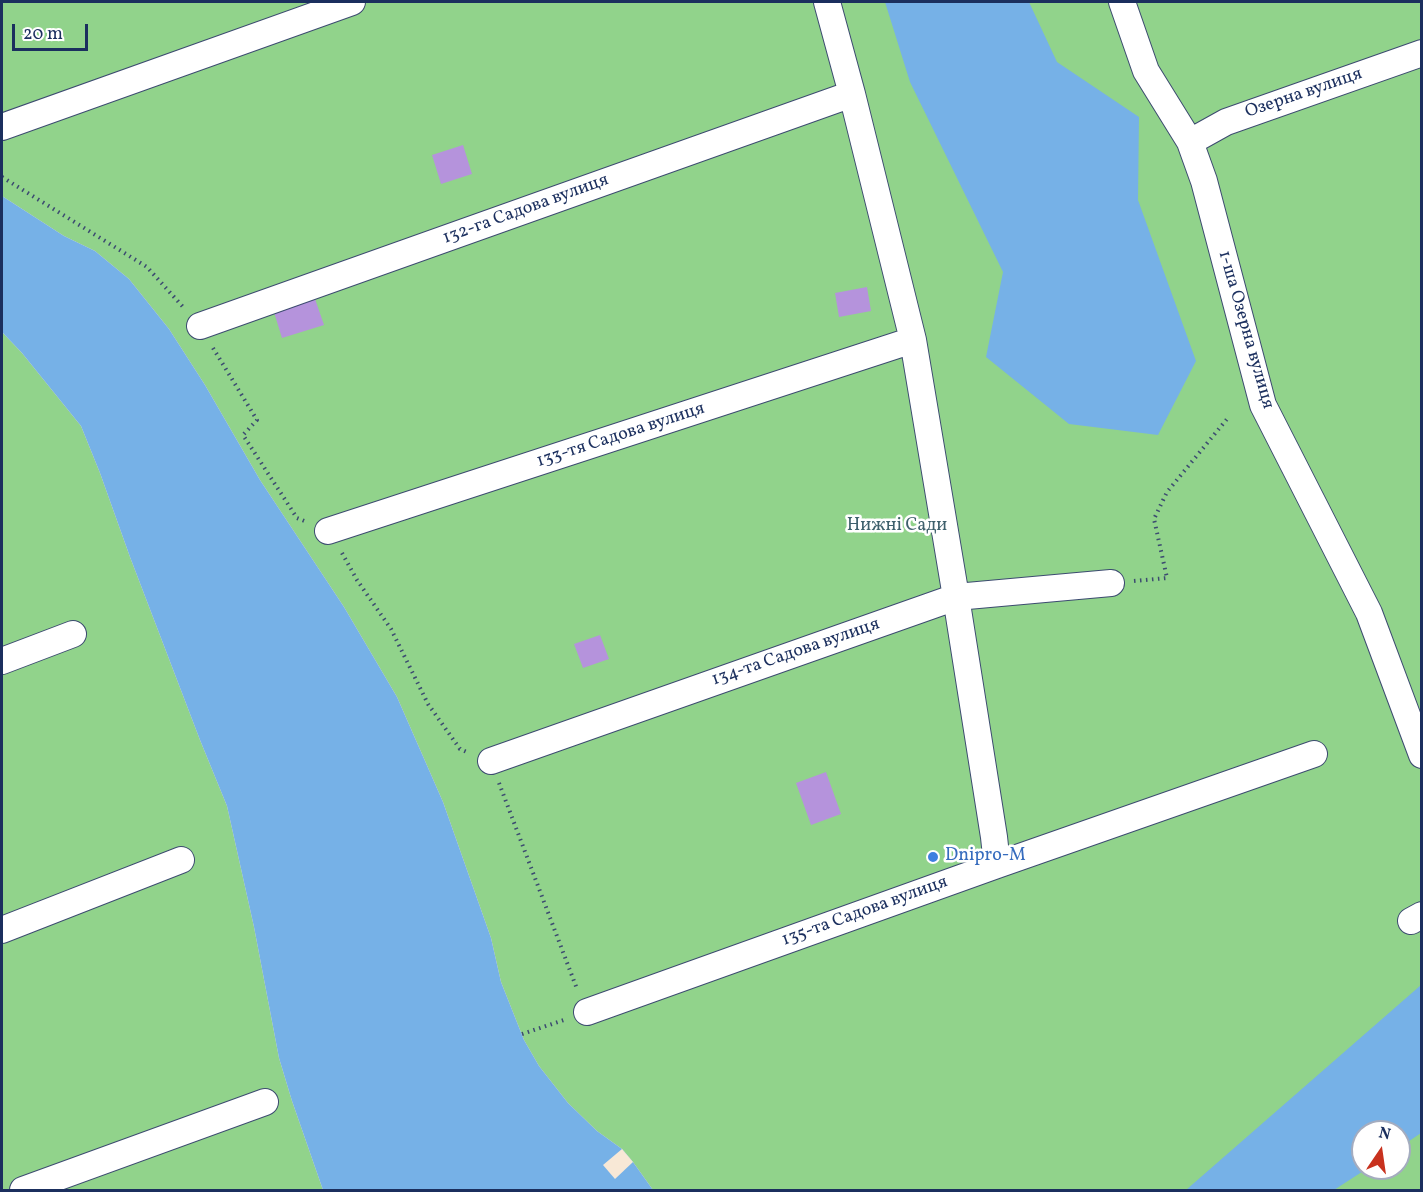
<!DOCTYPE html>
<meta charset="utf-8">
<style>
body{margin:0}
#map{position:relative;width:1423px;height:1192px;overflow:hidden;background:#f8e8d6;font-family:Vollkorn,serif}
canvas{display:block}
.frame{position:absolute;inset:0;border:3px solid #1b2f5e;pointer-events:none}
.north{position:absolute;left:1351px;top:1120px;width:60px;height:60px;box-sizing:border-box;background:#fff;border:2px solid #a4acbf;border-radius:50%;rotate:13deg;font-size:16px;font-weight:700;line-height:24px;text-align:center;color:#1b2f5e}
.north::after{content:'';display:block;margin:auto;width:21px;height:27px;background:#c8321e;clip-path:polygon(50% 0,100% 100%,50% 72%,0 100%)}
.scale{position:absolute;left:12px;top:24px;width:76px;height:27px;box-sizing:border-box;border:3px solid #1b2f5e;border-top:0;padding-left:8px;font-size:18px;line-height:21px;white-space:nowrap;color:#1b2f5e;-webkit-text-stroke:4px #fff;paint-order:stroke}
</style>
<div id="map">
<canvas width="1423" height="1192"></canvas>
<div class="frame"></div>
<div class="north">N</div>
<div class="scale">20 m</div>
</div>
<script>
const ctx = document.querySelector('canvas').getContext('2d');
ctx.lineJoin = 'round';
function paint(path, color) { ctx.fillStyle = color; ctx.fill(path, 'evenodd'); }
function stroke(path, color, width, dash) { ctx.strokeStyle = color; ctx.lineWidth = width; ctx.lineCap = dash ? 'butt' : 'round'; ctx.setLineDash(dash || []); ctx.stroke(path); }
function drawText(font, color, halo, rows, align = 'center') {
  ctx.font = font + ' Vollkorn,serif'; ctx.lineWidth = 5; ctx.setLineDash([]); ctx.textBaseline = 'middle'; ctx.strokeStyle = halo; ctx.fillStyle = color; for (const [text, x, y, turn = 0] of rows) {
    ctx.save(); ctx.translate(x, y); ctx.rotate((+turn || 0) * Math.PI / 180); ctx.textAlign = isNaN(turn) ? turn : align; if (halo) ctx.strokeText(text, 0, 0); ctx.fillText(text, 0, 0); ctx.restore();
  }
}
paint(new Path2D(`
 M 2,2 L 1421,2 L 1421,1190 L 653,1190 L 633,1162 L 622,1149 L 597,1131 L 568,1103 L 539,1066 L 524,1040 L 501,982 L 491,938 L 443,802 L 397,697 L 344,607 L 260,480 L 205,385 L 169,329 L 129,279 L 95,251 L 64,236 L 2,196 ZM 1363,1132 L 1399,1132 L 1399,1168 L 1363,1168 Z
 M 2,332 L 22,353 L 81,426 L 100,473 L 130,557 L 200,740 L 227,806 L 254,927 L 279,1058 L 292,1101 L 323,1190 L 2,1190 Z`), '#91d38b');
paint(new Path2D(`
 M 885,2 L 1029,2 L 1057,62 L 1139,117 L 1138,200 L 1196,361 L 1158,435 L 1069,424 L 986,357 L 1003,272 L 910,82 Z
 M 2,196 L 64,236 L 95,251 L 129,279 L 169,329 L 205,385 L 260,480 L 344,607 L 397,697 L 443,802 L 491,938 L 501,982 L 524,1040 L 539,1066 L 568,1103 L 597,1131 L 622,1149 L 633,1162 L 653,1190 L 323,1190 L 292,1101 L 279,1058 L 254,927 L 227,806 L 200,740 L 130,557 L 100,473 L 81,426 L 22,353 L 2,332 Z
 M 1421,985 L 1421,1133 L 1399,1148 L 1399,1132 L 1363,1132 L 1363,1168 L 1368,1168 L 1334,1190 L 1186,1190 Z`), '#76b1e7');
paint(new Path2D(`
 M 622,1149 L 633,1162 L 615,1179 L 603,1165 Z`), '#f8e8d6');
paint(new Path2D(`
 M 463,145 L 472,174 L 441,184 L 432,155 Z
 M 867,287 L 871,311 L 839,317 L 835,293 Z
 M 314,296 L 324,325 L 282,338 L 273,309 Z
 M 600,635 L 609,659 L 583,668 L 574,644 Z
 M 826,772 L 841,814 L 811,825 L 796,783 Z`), '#b593dc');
const street = new Path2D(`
 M 827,2 L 852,94 L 913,340 L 956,597 L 994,837 L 997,865
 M 1122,2 L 1146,71 L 1190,142 L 1204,181 L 1263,405 L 1369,613 L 1422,755
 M 2,127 L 352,2
 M 1190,142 L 1226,122 L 1422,53
 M 200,326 L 852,94
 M 328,531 L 913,340
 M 2,661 L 73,634
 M 491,761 L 956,597 L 1111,583
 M 1411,921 L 1422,915
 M 2,930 L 181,860
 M 587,1012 L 997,865 L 1314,754
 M 23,1190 L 265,1102`);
stroke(street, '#3c4b70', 28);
stroke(new Path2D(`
 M 2,177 L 147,267 L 184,308
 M 213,348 L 257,420 L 243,435 L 297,518 L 307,522
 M 342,553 L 357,580 L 391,629 L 428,704 L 460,749 L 469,753
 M 1134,581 L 1167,578 L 1154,519 L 1167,492 L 1227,419
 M 499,783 L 577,989
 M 522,1034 L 564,1020`), '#3c4b70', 4, [1.5, 4.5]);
stroke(street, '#fff', 26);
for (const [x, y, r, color] of [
 [933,857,6,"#3f7fe0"]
]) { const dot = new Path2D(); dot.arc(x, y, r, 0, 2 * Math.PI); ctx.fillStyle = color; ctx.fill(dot); stroke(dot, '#fff', 2); }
drawText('18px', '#1b2f5e', '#fff', [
 ["Озерна вулиця",1304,94,-19],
 ["132-га Садова вулиця",526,210,-20],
 ["1-ша Озерна вулиця",1245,330,74],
 ["133-тя Садова вулиця",621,436,-18],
 ["134-та Садова вулиця",796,653,-19],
 ["135-та Садова вулиця",865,912,-20]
]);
drawText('18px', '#3e606c', '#fff', [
 ["Нижні Сади",897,527]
]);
drawText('18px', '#366cbe', '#fff', [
 ["Dnipro-M",945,857]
], 'left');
</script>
